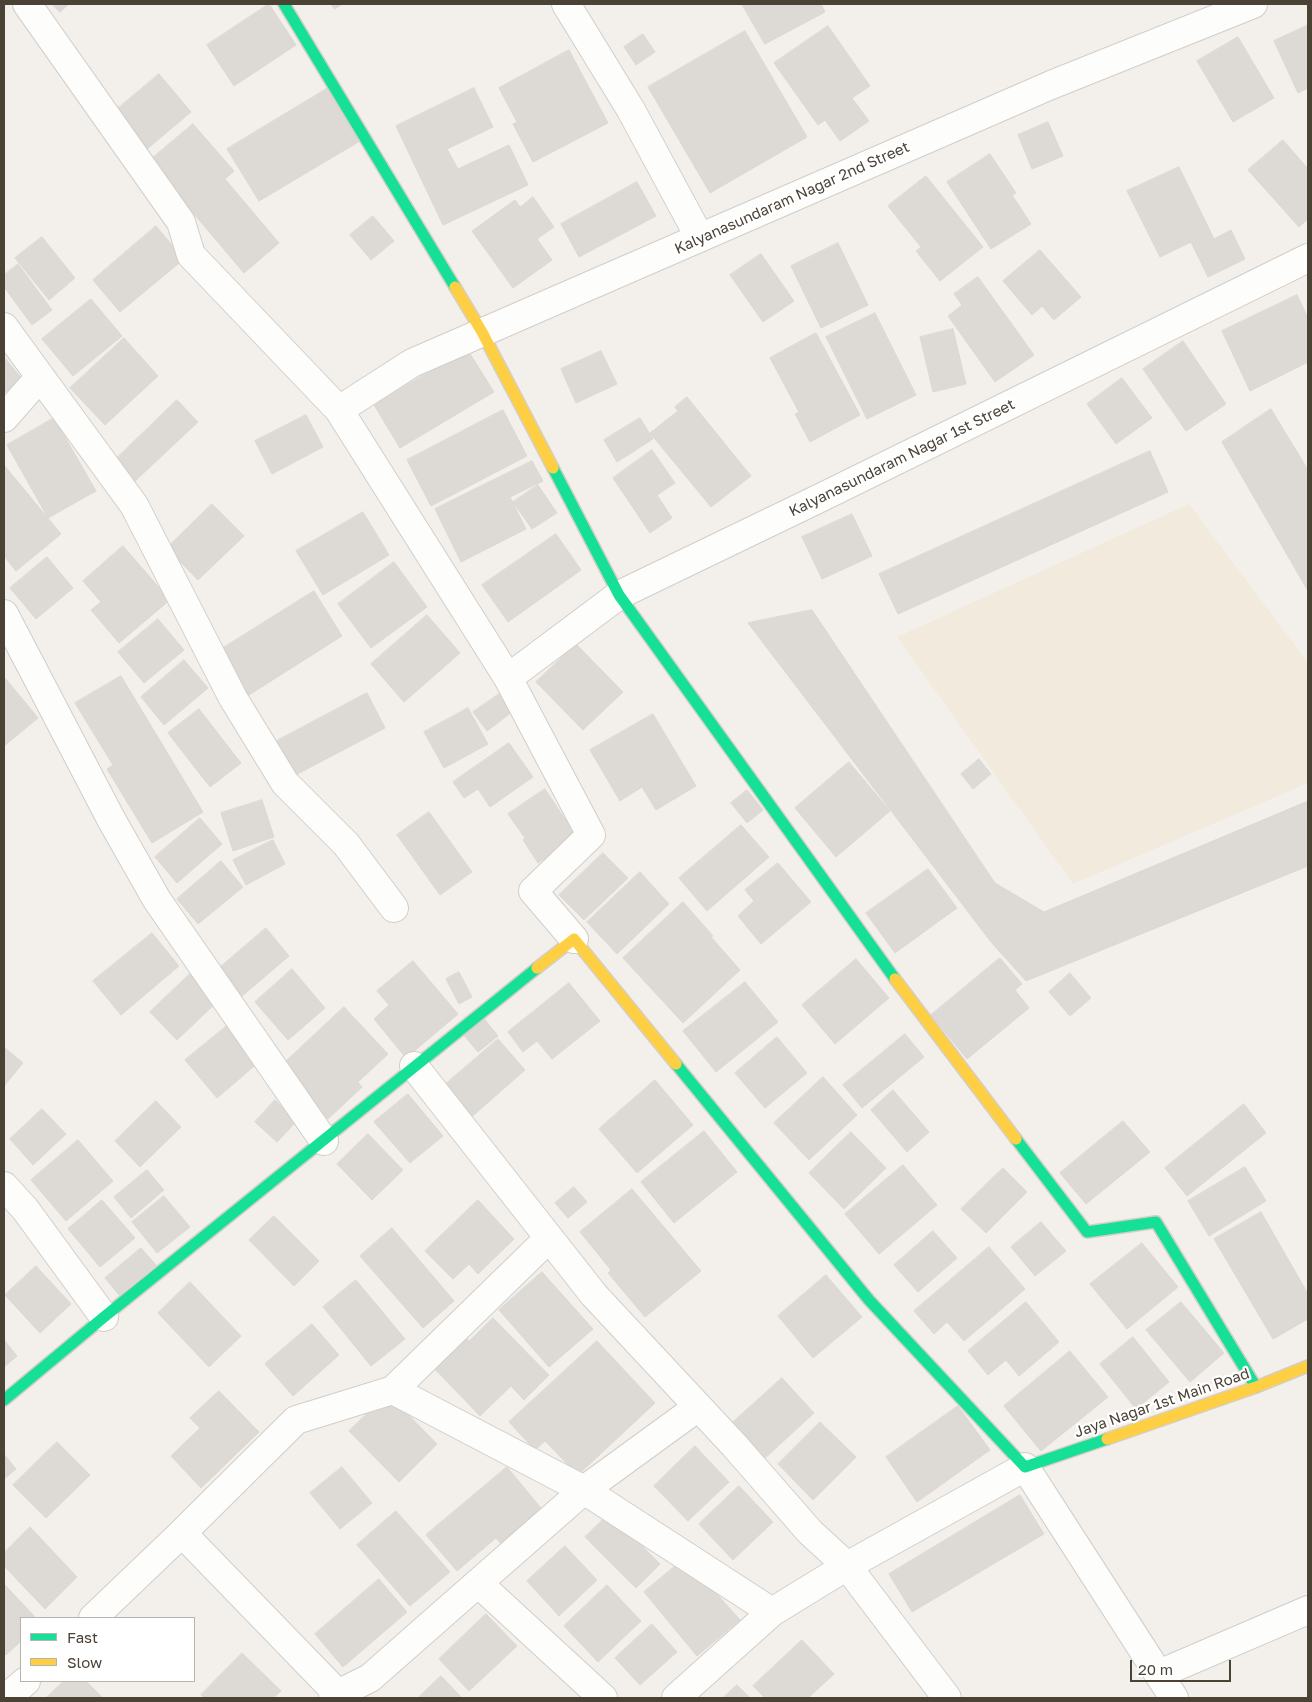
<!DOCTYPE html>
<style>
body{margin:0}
#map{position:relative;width:1312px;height:1702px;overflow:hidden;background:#f3f0ec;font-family:"Golos Text",sans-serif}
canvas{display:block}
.frame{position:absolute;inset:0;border:5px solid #4b4236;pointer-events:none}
.legend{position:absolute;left:20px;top:1617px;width:175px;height:65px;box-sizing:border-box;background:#fff;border:1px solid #b7b3af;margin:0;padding:6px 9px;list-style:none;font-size:15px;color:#4b4236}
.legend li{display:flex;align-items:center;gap:10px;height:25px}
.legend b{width:25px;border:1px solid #b7b3af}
.scale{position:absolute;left:1130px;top:1660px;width:101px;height:22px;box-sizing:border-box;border:2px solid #4b4236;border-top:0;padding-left:6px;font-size:15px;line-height:18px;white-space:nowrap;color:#4b4236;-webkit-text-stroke:4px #fff;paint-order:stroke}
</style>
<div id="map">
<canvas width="1312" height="1702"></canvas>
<div class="frame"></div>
<ul class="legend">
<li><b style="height:6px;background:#16e098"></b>Fast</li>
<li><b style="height:6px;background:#ffcf43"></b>Slow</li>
</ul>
<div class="scale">20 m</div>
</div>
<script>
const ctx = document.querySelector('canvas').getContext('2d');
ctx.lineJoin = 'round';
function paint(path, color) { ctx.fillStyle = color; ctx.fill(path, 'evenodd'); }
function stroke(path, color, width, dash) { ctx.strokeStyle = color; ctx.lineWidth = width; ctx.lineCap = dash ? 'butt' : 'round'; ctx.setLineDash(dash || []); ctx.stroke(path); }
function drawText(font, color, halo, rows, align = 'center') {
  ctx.font = font + ' "Golos Text",sans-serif'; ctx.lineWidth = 4.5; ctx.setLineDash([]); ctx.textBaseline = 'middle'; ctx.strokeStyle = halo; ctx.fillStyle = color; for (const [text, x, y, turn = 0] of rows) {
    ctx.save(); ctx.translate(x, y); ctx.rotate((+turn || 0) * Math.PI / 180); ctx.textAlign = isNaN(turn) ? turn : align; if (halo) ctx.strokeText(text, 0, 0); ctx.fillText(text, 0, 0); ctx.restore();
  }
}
paint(new Path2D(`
 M 1189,504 L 1308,663 L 1308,783 L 1073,884 L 897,637 Z`), '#f2eadd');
const building = new Path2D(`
 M 52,4 L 69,4 L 60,12 Z
 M 269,4 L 296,45 L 234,86 L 207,45 Z
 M 331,4 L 342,4 L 335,9 Z
 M 742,4 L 821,4 L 825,12 L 765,44 Z
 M 1308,25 L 1308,88 L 1298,93 L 1274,41 Z
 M 828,26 L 870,86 L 852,98 L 869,121 L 840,141 L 825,120 L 818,125 L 774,63 Z
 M 745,31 L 807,137 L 710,193 L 648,87 Z
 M 643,34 L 655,52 L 636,65 L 624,47 Z
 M 1238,37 L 1274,98 L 1233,122 L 1197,61 Z
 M 569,50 L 608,123 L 533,162 L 513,124 L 517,122 L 499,88 Z
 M 159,74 L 191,112 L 147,149 L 115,111 Z
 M 328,88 L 360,141 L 259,201 L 227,149 Z
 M 474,88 L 493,127 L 447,149 L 458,169 L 509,145 L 528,185 L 443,225 L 396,126 Z
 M 1048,122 L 1063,156 L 1032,169 L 1018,135 Z
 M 193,124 L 234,171 L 225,179 L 279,243 L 244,273 L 149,161 Z
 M 1283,140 L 1308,169 L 1308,219 L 1299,227 L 1248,170 Z
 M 990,154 L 1016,193 L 1012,195 L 1031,224 L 991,249 L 947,182 Z
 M 1179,167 L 1214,239 L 1231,230 L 1245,259 L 1208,277 L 1191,242 L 1160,257 L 1127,191 Z
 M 926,176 L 983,247 L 940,281 L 916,251 L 921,247 L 888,206 Z
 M 637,182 L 656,216 L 579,257 L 561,224 Z
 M 533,197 L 554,227 L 537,239 L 552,260 L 513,288 L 472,231 L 515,200 L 520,207 Z
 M 373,216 L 394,241 L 371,260 L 350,235 Z
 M 156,226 L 184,259 L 120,312 L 93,280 Z
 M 42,237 L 75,278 L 49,300 L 15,258 Z
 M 838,243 L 868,305 L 821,328 L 791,266 Z
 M 1040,250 L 1081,297 L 1054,320 L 1042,306 L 1032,315 L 1003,281 Z
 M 761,254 L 794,301 L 763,322 L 730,275 Z
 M 18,264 L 52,310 L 32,325 L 4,287 L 4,275 Z
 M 978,277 L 1034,355 L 995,382 L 948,316 L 962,305 L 954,294 Z
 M 1297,295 L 1308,318 L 1308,362 L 1250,391 L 1222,331 Z
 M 91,299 L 122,336 L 73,376 L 42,339 Z
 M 875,313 L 916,395 L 867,419 L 826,337 Z
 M 953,329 L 966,384 L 933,392 L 920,337 Z
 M 816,333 L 860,415 L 810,442 L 795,414 L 799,412 L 770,358 Z
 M 124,338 L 158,376 L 105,425 L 70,388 Z
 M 1183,341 L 1226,404 L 1186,431 L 1143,369 Z
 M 467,349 L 494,392 L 400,448 L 374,405 Z
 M 601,351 L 617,384 L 576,403 L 561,369 Z
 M 4,357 L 22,379 L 4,393 Z
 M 1122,378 L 1152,418 L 1116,444 L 1087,404 Z
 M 687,397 L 751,476 L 711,507 L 650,433 L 678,411 L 675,407 Z
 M 177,400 L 198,422 L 134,482 L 114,461 Z
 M 1271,409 L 1308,470 L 1308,591 L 1222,442 Z
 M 503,410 L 527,456 L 431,506 L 407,460 Z
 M 306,415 L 323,447 L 272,474 L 255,441 Z
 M 54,418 L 96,491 L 48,518 L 7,445 Z
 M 640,418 L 653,439 L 617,462 L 604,440 Z
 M 652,450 L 675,483 L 657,495 L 672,518 L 650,533 L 613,478 Z
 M 1150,451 L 1168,492 L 898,614 L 879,574 Z
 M 532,461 L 543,481 L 510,497 L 526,529 L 461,562 L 435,509 Z
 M 4,465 L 61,534 L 16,571 L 4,556 Z
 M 538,485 L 557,513 L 532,529 L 513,502 Z
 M 212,504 L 244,536 L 198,580 L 167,548 Z
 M 363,512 L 389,555 L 323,595 L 296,551 Z
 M 852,514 L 872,556 L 822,579 L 802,537 Z
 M 556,534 L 581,570 L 508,622 L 482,585 Z
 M 123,546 L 170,600 L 119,643 L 91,610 L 101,602 L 83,581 Z
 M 47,557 L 73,588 L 36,619 L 10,588 Z
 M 394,562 L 427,607 L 371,648 L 338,604 Z
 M 314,591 L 342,636 L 249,695 L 220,650 Z
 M 812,610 L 995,883 L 1044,912 L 1308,801 L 1308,866 L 1026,981 L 991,942 L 748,623 Z
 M 427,615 L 460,653 L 404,702 L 371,664 Z
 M 158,619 L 184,650 L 144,683 L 118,652 Z
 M 576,644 L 623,692 L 583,730 L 536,682 Z
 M 184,660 L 208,688 L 164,725 L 141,697 Z
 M 121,676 L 203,812 L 152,843 L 107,769 L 113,765 L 75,703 Z
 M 6,679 L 38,718 L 4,746 L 4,681 Z
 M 367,693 L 385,728 L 288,779 L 269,745 Z
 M 499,694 L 512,712 L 487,731 L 473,712 Z
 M 468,708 L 488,744 L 444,768 L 424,732 Z
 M 199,709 L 241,763 L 210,787 L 168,733 Z
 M 653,714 L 696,786 L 656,810 L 642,787 L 620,801 L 590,750 Z
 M 509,743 L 533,777 L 490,807 L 478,789 L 464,798 L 453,782 Z
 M 979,759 L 991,774 L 973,789 L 961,774 Z
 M 849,762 L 890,811 L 836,857 L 795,808 Z
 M 545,789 L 577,837 L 538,863 L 523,840 L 525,838 L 508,814 Z
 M 747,790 L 763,810 L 747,823 L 731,803 Z
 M 262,800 L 274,837 L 233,851 L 221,813 Z
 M 429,812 L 472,872 L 440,895 L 397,835 Z
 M 200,818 L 222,844 L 177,883 L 155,857 Z
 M 741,825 L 769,857 L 707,911 L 679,878 Z
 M 273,840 L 285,864 L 246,885 L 233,860 Z
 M 603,853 L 628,878 L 584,920 L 559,895 Z
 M 221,861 L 243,887 L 198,924 L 177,899 Z
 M 778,863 L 811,902 L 761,944 L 738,916 L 754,901 L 745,890 Z
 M 928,869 L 957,908 L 895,953 L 866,913 Z
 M 640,872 L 669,904 L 617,954 L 587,922 Z
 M 683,902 L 713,936 L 711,937 L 740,970 L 683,1023 L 623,958 Z
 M 266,928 L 289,956 L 241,997 L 217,970 Z
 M 152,933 L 179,966 L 121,1015 L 93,981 Z
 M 1000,958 L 1022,984 L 1015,990 L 1029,1008 L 967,1059 L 931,1015 Z
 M 856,959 L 889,998 L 835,1044 L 802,1005 Z
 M 413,961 L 458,1014 L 406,1058 L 374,1019 L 389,1005 L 377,991 Z
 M 292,969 L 325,1008 L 288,1040 L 255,1002 Z
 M 192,972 L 219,1000 L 177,1040 L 150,1012 Z
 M 459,972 L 472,997 L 459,1004 L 446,979 Z
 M 1070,973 L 1091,998 L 1070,1016 L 1049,992 Z
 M 745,982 L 778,1022 L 716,1072 L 683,1031 Z
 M 569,983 L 600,1021 L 552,1059 L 537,1041 L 523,1052 L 508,1032 Z
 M 344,1007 L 388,1054 L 358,1082 L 362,1087 L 328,1119 L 280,1067 Z
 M 482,1016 L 498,1036 L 478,1052 L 462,1033 Z
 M 228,1025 L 259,1062 L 217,1098 L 185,1060 Z
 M 905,1034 L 924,1057 L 862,1108 L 843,1085 Z
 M 777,1037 L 807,1073 L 765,1108 L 735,1073 Z
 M 498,1039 L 525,1070 L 468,1120 L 440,1089 Z
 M 4,1047 L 23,1063 L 4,1086 Z
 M 823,1077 L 857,1115 L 809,1160 L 774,1123 Z
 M 655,1080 L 693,1125 L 637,1173 L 599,1129 Z
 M 893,1090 L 929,1132 L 907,1152 L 871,1110 Z
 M 408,1094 L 443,1136 L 410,1163 L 374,1122 Z
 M 275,1100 L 297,1121 L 277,1142 L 255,1122 Z
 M 156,1101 L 181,1127 L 140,1167 L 115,1141 Z
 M 1244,1104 L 1266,1133 L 1187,1196 L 1165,1168 Z
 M 42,1109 L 66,1134 L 33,1165 L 10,1139 Z
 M 1123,1121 L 1150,1152 L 1086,1204 L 1060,1173 Z
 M 704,1131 L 737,1172 L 674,1223 L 641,1182 Z
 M 851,1132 L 886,1168 L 844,1209 L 809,1173 Z
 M 368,1134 L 403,1170 L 372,1200 L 337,1164 Z
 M 78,1140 L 113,1181 L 66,1221 L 31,1180 Z
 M 903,1165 L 937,1205 L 879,1254 L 845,1214 Z
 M 1245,1167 L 1266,1201 L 1209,1236 L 1188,1201 Z
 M 1003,1168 L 1027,1192 L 986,1233 L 961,1209 Z
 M 147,1170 L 164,1190 L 131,1218 L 114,1197 Z
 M 574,1187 L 587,1202 L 568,1218 L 555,1203 Z
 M 632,1189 L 701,1271 L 645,1317 L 608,1273 L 611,1270 L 580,1232 Z
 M 164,1196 L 190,1227 L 157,1253 L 132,1222 Z
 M 102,1200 L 135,1238 L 100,1267 L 68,1229 Z
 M 478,1200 L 514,1239 L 478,1274 L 469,1264 L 453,1279 L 425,1251 Z
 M 1261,1212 L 1308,1294 L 1308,1319 L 1273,1339 L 1214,1239 Z
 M 274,1216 L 319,1261 L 294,1286 L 249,1240 Z
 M 1041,1222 L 1066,1251 L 1035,1276 L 1011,1247 Z
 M 392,1228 L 454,1301 L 423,1328 L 360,1256 Z
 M 933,1231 L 957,1258 L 918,1292 L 894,1265 Z
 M 1142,1243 L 1178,1287 L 1127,1329 L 1090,1284 Z
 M 989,1247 L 1025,1289 L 964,1341 L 947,1322 L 934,1334 L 914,1311 Z
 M 141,1248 L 156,1265 L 119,1295 L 105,1278 Z
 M 36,1266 L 71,1304 L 40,1333 L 5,1295 Z
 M 542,1272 L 593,1329 L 549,1367 L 499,1310 Z
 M 826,1275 L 862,1317 L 813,1358 L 778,1316 Z
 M 356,1280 L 405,1339 L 371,1366 L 323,1307 Z
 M 190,1282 L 241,1336 L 209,1367 L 158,1313 Z
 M 1026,1302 L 1059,1342 L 1019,1376 L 1006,1360 L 988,1375 L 968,1351 Z
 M 1181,1302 L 1224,1353 L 1190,1382 L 1146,1330 Z
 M 493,1318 L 549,1375 L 524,1400 L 511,1386 L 480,1416 L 431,1365 L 463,1334 L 469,1341 Z
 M 312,1324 L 339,1355 L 293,1396 L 265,1364 Z
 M 1133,1337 L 1169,1382 L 1136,1409 L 1100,1364 Z
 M 4,1340 L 17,1356 L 4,1367 Z
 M 597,1341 L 655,1403 L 578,1475 L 545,1441 L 535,1450 L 509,1422 Z
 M 1070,1351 L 1108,1397 L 1041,1451 L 1004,1406 Z
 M 782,1378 L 814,1413 L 763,1460 L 731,1424 Z
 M 219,1391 L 259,1432 L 201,1488 L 171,1456 L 200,1428 L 190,1418 Z
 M 388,1394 L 437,1444 L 399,1482 L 349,1431 Z
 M 958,1406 L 990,1450 L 917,1502 L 886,1457 Z
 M 820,1422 L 856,1457 L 813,1500 L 778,1464 Z
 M 57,1442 L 90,1475 L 46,1518 L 13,1485 Z
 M 695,1446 L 729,1482 L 688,1521 L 654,1486 Z
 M 4,1454 L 16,1469 L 4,1479 Z
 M 342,1467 L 372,1503 L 340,1529 L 310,1493 Z
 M 507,1467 L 545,1513 L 504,1547 L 496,1538 L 457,1571 L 426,1535 Z
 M 739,1486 L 773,1522 L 733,1560 L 699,1524 Z
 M 1020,1495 L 1044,1534 L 912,1612 L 889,1574 Z
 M 396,1511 L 450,1572 L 410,1606 L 357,1545 Z
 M 610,1513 L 660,1564 L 636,1588 L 585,1537 Z
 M 30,1527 L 77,1577 L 45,1609 L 4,1566 L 4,1553 Z
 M 565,1546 L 597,1580 L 559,1616 L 527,1581 Z
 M 685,1558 L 740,1620 L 697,1656 L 644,1592 Z
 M 379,1579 L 407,1612 L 343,1667 L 315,1634 Z
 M 4,1584 L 36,1618 L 21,1618 L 21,1641 L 6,1655 L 4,1653 Z
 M 607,1585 L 641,1621 L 598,1662 L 564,1626 Z
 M 486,1614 L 517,1646 L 469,1691 L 439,1659 Z
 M 652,1624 L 677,1652 L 640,1685 L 615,1658 Z
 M 802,1640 L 834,1674 L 808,1698 L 765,1698 L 753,1686 Z
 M 242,1653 L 281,1691 L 273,1698 L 205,1698 L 201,1695 Z
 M 441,1676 L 462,1698 L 418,1698 Z
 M 64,1681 L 86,1681 L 103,1698 L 46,1698 Z
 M 737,1685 L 750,1698 L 723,1698 Z`);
paint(building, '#ddd9d4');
stroke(building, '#dcd7d1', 1);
const street = new Path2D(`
 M 27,4 L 181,222 L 191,255 L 339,410 L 508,678 L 591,835 L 533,891 L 574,939
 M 566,4 L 631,110 L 700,238
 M 4,327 L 134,505 L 233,698 L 285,783 L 346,844 L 394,908
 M 339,410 L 412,363 L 1051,85 L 1253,4
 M 4,418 L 40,377
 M 4,614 L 111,819 L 157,900 L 324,1141
 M 508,678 L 619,595 L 818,499 L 1308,258
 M 414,1066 L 594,1295 L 734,1445 L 810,1532 L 847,1566 L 947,1698
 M 4,1186 L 25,1209 L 104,1317
 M 393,1390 L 549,1238
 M 182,1533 L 296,1420 L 393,1390 L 584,1490 L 772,1612
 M 478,1583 L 584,1490 L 698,1407
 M 93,1618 L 182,1533 L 338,1694 L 333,1698
 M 1159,1674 L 1308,1610
 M 338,1694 L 370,1678 L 478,1583 L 603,1698
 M 6,1698 L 26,1681
 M 676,1698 L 772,1612 L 847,1566 L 1025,1467 L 1174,1698`);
const fast = new Path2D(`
 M 284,4 L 455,287
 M 553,468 L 619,595 L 895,979
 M 676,1064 L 869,1300 L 1025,1467 L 1107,1439
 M 1016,1139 L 1087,1232 L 1156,1222 L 1256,1387
 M 4,1400 L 104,1317 L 537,968`);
const slow = new Path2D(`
 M 455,287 L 482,332 L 553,468
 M 537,968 L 574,939 L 676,1064
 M 895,979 L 1016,1139
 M 1107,1439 L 1256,1387 L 1308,1366`);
stroke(street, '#d1cec9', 30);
stroke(fast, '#d5cfc3', 14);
stroke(slow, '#d5cfc3', 14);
stroke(street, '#fdfdfc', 28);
stroke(fast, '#16e098', 11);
stroke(slow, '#ffcf43', 11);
drawText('15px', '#4b4236', '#fff', [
 ["Kalyanasundaram Nagar 2nd Street",792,198,-24],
 ["Kalyanasundaram Nagar 1st Street",902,458,-26],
 ["Jaya Nagar 1st Main Road",1162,1403,-19]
]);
</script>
